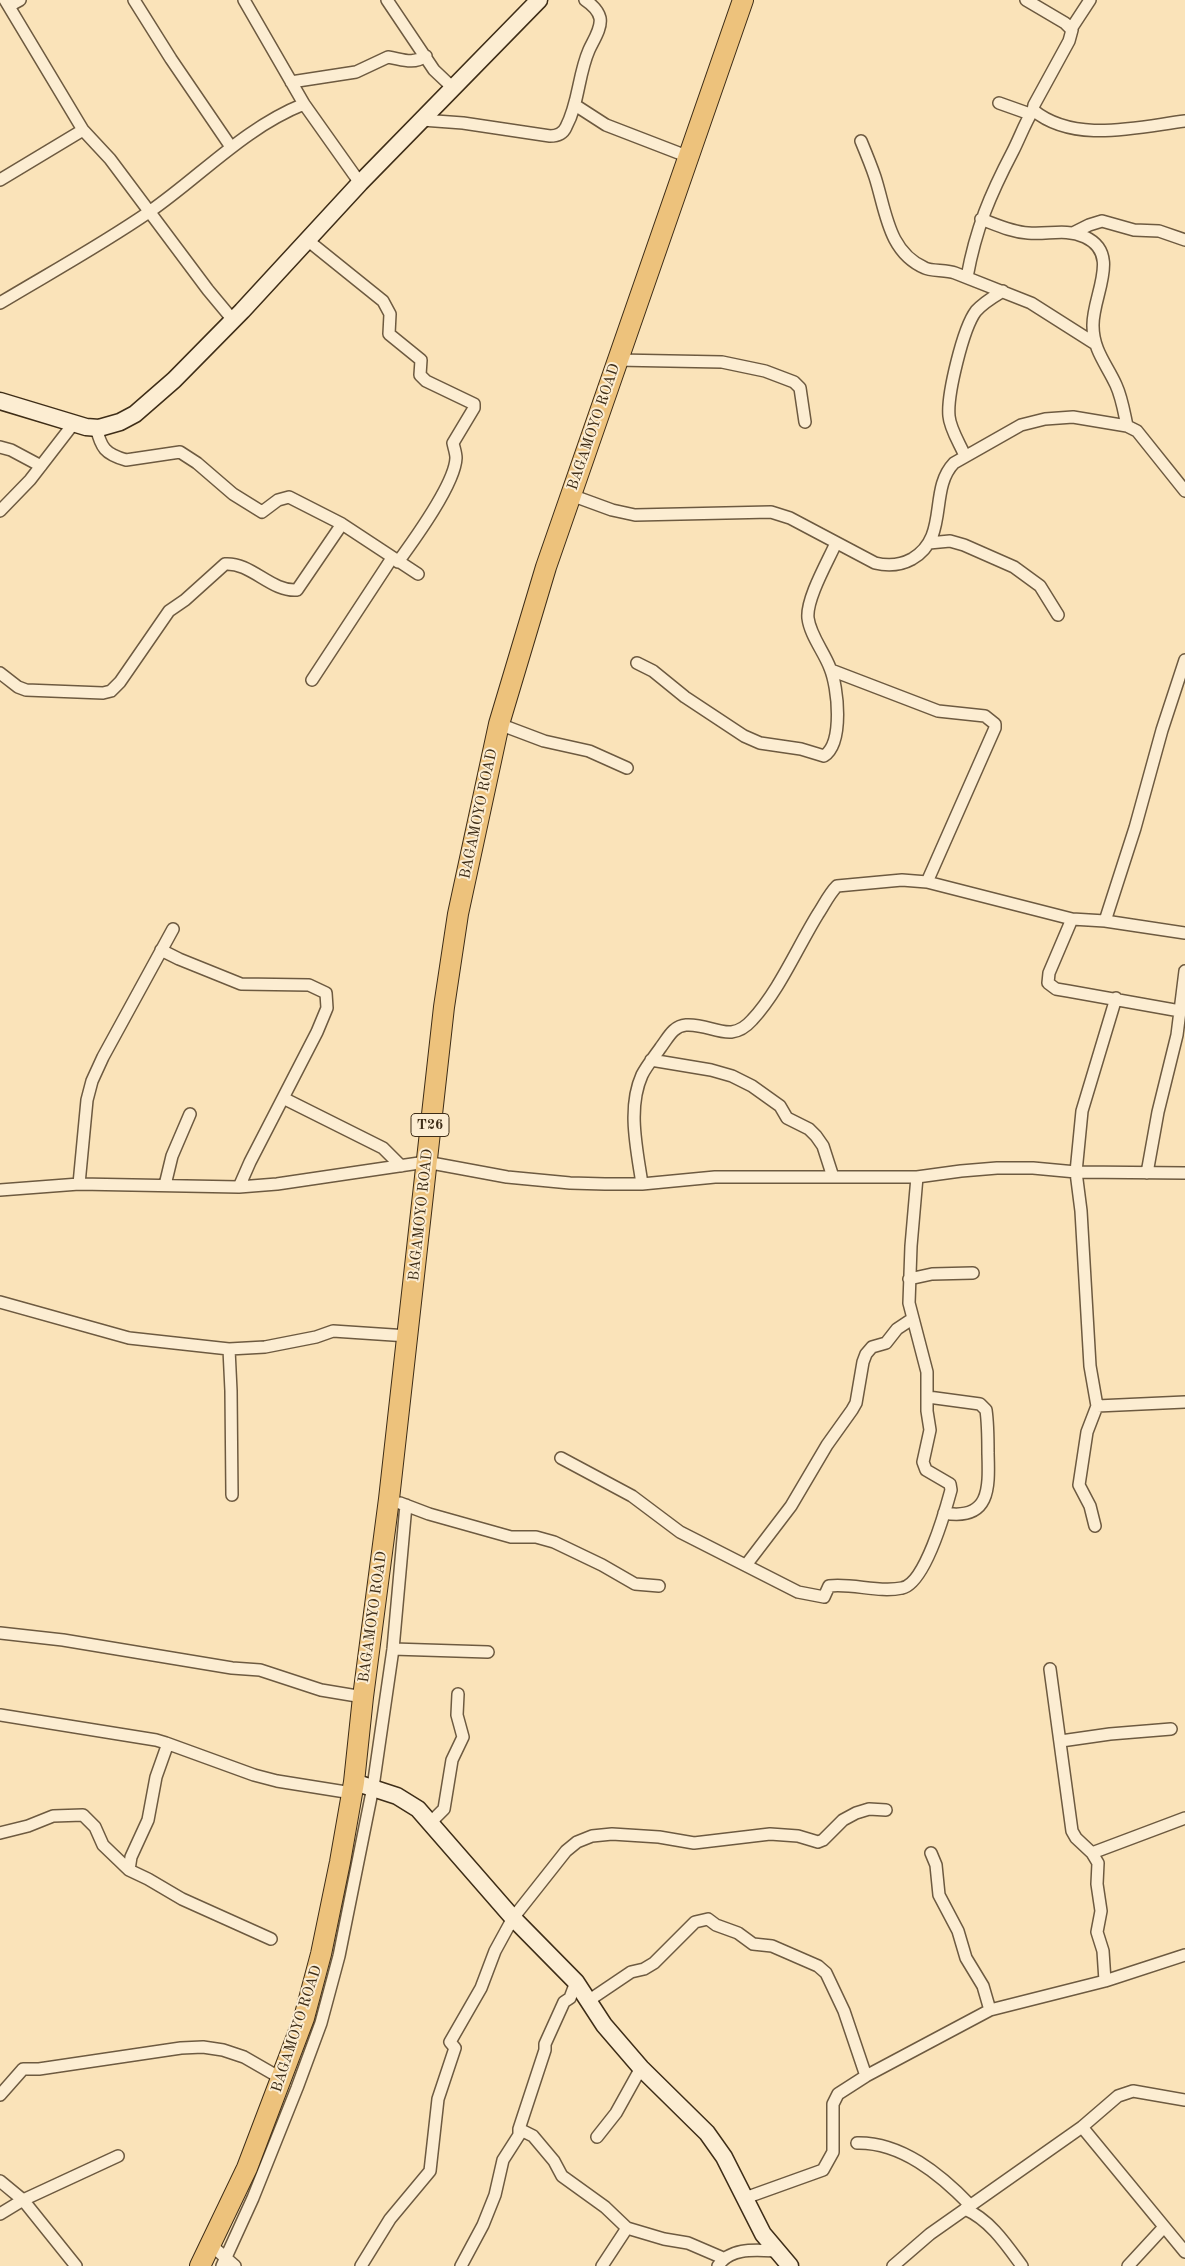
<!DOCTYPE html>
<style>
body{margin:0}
canvas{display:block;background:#fae3b9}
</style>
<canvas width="1185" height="2266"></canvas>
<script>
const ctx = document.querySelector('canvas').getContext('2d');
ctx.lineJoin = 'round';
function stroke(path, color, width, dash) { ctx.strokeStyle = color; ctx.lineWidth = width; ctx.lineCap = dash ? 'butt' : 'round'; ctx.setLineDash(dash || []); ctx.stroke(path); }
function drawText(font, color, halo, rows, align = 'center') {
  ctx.font = font + ' "Old Standard TT",serif'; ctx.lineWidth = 4; ctx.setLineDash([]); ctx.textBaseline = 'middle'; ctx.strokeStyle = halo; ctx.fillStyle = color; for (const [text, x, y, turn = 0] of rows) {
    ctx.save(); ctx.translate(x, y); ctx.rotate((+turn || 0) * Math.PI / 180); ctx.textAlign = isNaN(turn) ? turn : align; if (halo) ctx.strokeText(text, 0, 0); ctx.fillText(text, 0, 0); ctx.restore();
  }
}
const street = new Path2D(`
 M 5,0 L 83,130 L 110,159 L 208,290 L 233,320
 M 134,0 L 171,59 L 231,147
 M 244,0 L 304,104 L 360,183
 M 387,0 L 434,70 L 453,88
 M 1026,0 L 1065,23 L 1072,30 L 1069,41 L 1034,105 L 1033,110 C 1074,144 1137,127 1185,121
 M 9,6 L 20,0
 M 1071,29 L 1090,0
 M 291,82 L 356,72 L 388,57 C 402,59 412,65 426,56
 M 999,103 L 1030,114
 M 575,105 L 606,125 L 689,157
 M 422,120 L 463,123 L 550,136 C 556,136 563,134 566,127 C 579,103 578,75 589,50 C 593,41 602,28 600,18 C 598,10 591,4 585,0
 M 861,141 C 866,153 871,165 875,177 C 886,211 888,252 925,268 C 930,271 947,270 955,273 L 1031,303 L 1094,343
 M 0,180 L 83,130
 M 981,219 C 997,225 1012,232 1028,233 C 1048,235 1065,228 1085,237 C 1122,254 1092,296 1093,326 C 1093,350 1107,365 1116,385 C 1122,398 1124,412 1127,426
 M 1073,233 L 1089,225 L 1102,221 L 1134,230 L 1159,231 L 1185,240
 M 306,239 L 383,301 L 390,314 L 389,334 L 421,360 L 420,375 L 426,381 L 474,404 L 474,408 L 453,443 C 454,448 456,453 456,458 C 455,484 414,540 398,562
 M 967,277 C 976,228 990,195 1013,151 C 1020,137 1025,123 1033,110
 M 0,303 C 50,273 101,245 149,212 C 201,176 244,128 304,104
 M 617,360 L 722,362 L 765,371 L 794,382 L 800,388 L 805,422
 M 96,427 C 101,448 105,454 126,460 L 180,452 L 197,463 L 233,494 L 262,512 L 278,500 L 289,497 L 342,524 L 418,574
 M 0,447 L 11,450 L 41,466
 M 965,456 C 960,444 950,429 949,416 C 947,395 963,328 976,311 C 984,302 993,297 1003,291
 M 571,495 L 612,510 L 635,515 L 771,512 L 790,518 L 875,563 C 887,566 901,565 912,559 C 950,537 928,490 954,463 L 1021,425 L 1045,419 L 1073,417 L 1127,426 L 1137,431 L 1185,491
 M 0,511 L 30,480 L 74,423
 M 929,543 L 950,541 L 964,545 L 1014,567 L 1040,586 L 1058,615
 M 637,663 L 653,671 L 685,697 L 744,736 L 760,743 L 801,749 L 824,756 C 844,743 838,687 830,668 C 824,652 810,635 808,618 C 806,599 828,561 836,543
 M 831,670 L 938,711 L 985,716 L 995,724 L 995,728 L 927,882
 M 0,673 L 18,687 L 26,690 L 103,693 L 111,691 L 120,682 L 169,611 L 185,600 L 225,564 C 251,562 271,592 297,590 L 342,524
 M 312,680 L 392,558
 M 499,724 L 544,741 L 589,751 L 627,768
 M 1072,919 L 1049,973 L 1048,983 L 1056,989 L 1068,991 L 1180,1011
 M 1105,921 L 1135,828 L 1162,730 L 1185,660
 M 161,950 L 179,959 L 241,984 L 309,985 L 326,993 L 327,1008 L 317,1032 L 250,1162 L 239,1187
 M 651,1060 L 711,1070 L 732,1076 L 752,1086 L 780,1106 L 787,1118 L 809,1129 L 816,1136 L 823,1146 L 833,1177
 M 283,1098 L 383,1148 L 401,1166
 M 1147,1173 L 1158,1112 L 1177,1035 L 1185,971
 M 79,1184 L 87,1100 L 92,1081 L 103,1057 L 173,929
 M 642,1184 C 637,1150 627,1108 642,1075 C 647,1065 655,1056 661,1047 C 668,1038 673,1026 686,1025 C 712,1023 730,1045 752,1020 C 779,991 797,948 818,914 C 824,905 829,894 837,886 L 902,880 L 927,882 L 1072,919 L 1105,921 L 1185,933
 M 165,1185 L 172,1156 L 190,1114
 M 0,1190 L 79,1184 L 239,1187 L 277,1184 L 426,1162 L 507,1177 L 570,1183 L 605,1184 L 642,1184 L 715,1177 L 917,1177 L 961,1171 L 997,1168 L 1033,1168 L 1076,1172 L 1185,1173
 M 909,1279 L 932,1274 L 973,1273
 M 0,1302 L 129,1338 L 229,1349 L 265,1347 L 316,1337 L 333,1331 L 408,1336
 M 229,1349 L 231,1391 L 232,1495
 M 928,1397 L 980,1404 L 986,1410 C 988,1424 988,1439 988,1453 C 989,1487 991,1521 944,1513
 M 1097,1406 L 1185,1402
 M 561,1458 L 632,1496 L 680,1532 L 798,1592 L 824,1597 L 829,1586 C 853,1583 878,1593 902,1588 C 925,1584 945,1512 951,1490 L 950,1484 L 926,1470 L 923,1462 L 930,1430 L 927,1411 L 927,1372 L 909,1303 L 911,1246 L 917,1177
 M 400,1503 L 429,1514 L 511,1537 L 536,1537 L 554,1542 L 602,1565 L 635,1584 L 659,1586
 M 1095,1526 L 1090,1506 L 1079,1485 L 1087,1432 L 1097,1406 L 1090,1366 L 1081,1211 L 1076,1172 L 1082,1111 L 1116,998
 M 746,1565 L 791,1506 L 827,1445 L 852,1410 L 856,1403 L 863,1362 L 866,1354 L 872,1347 L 886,1343 L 897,1329 L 912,1319
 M 0,1633 L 63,1640 L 232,1668 L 260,1670 L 321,1690 L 363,1697
 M 393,1649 L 488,1652
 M 1050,1669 L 1072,1831 L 1076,1838 L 1092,1853 L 1098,1863 L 1097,1884 L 1101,1911 L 1097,1932 L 1103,1951 L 1105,1981
 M 0,1715 L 156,1740 L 166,1743 L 167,1746 L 156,1777 L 148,1820 L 131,1857 L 129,1870 L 103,1845 L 95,1827 L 83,1815 L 53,1816 L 28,1826 L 0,1833
 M 1061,1741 L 1110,1734 L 1171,1729
 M 166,1743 L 254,1775 L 277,1781 L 352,1793
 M 430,1823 L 444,1809 L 452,1760 L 463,1737 L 457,1715 L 458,1694
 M 931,1853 L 936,1865 L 939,1895 L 958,1931 L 966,1958 L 983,1986 L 990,2010
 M 1092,1853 L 1185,1818
 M 129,1870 L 148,1879 L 182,1899 L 271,1939
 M 588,2001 L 631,1972 L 644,1969 L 654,1963 L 695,1922 L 708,1919 L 716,1925 L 738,1933 L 753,1944 L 772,1946 L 818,1966 L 826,1973 L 844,2011 L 866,2076
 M 0,2095 L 23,2069 L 39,2069 L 181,2048 L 203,2047 L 223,2050 L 244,2057 L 284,2080
 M 1082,2127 L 1185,2252
 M 519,2129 L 533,2136 L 554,2161 L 562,2176 L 605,2207 L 627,2228 L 664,2239 L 688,2243 L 723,2258
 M 597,2137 L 616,2113 L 641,2068
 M 857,2143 C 901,2142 940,2174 970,2205
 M 0,2181 L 23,2200 L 76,2266
 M 745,2198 L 823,2170 L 833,2152 L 833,2104 L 838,2094 L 866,2076 L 990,2010 L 1105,1981 L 1185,1955
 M 965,2209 C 990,2220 1006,2244 1022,2266
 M 0,2214 L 23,2200 L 118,2156
 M 211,2245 L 235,2266
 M 222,2266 L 253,2198 L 297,2088 L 321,2023 L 339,1956 L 373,1787 L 393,1649 L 406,1505
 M 361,2266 L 390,2219 L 430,2171 L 438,2099 L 455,2048 L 450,2042 L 481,1988 L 495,1951 L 513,1918 L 566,1851 L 577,1842 L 592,1836 L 612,1834 L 659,1837 L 694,1843 L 770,1834 L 798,1836 L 818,1842 L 823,1840 L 843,1820 L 856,1813 L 869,1809 L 886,1810
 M 461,2266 L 483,2225 L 495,2195 L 503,2160 L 519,2135 L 519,2129 L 545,2050 L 545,2044 L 564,2002 L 570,1998 L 576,1982
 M 602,2266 L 627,2228
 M 718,2266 C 730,2247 756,2250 776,2251
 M 893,2266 L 930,2234 L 1082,2127 L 1118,2096 L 1133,2091 L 1185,2100
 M 1128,2266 L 1164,2227`);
const secondary = new Path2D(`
 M 0,401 L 86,427 L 99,428 L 120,422 L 135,414 L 174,380 L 242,311 L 360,183 L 539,0
 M 354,1782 L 397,1796 L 418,1809 L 513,1918 L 576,1982 L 604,2025 L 641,2068 L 707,2133 L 724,2157 L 763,2234 L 790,2266`);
const highway = new Path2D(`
 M 200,2266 L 247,2168 L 304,2018 L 321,1954 L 340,1862 L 354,1782 L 363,1697 L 389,1499 L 444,1007 L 458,914 L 499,724 L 546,567 L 743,0`);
stroke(street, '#6d5a40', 14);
stroke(secondary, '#3e2d17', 19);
stroke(highway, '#3e2d17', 22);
stroke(street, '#fcedd2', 11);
stroke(secondary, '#fcedd2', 16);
stroke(highway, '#edc27c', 20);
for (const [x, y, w] of [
 [430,1125,38]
]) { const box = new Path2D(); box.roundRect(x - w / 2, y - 11.5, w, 23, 4); ctx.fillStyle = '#fcedd2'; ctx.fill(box); stroke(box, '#3e2d17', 1); }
drawText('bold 14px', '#3e2d17', null, [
 ["T26",430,1125]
]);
drawText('15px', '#3e2d17', '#fcedd2', [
 ["BAGAMOYO ROAD",594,427,-71],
 ["BAGAMOYO ROAD",479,814,-78],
 ["BAGAMOYO ROAD",421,1215,-84],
 ["BAGAMOYO ROAD",373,1617,-82],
 ["BAGAMOYO ROAD",297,2029,-72]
]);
</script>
